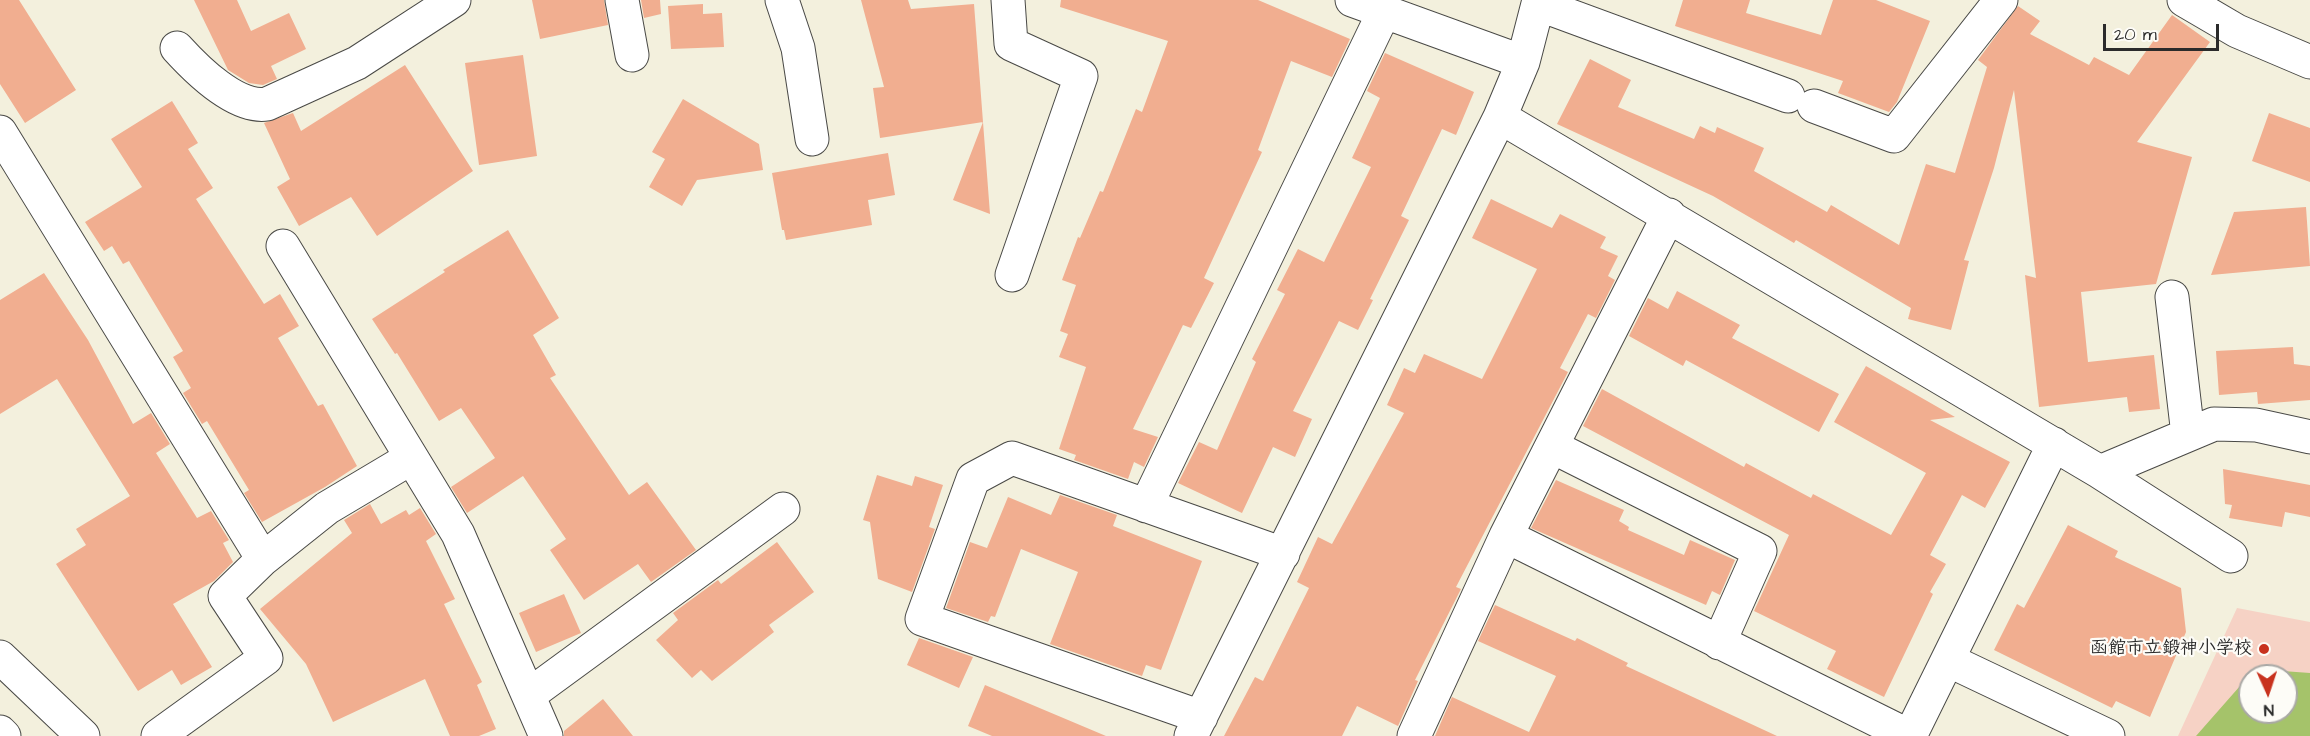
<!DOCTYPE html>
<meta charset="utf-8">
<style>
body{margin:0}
#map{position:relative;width:2310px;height:736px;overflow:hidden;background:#f3f0dd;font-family:"Architects Daughter",sans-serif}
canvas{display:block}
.north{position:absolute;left:2238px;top:664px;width:60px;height:60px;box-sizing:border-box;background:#fdfcf7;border:2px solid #a9a8a5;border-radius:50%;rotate:177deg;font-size:16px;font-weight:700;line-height:24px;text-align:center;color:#2b2b2b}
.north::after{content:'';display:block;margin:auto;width:21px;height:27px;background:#c8321e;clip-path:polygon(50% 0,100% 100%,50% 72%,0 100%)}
.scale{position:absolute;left:2103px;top:24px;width:116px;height:27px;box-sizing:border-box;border:3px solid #2b2b2b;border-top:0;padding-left:8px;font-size:18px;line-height:21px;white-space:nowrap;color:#2b2b2b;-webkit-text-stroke:4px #fdfcf7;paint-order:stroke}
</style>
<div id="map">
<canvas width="2310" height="736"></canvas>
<div class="north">N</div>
<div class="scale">20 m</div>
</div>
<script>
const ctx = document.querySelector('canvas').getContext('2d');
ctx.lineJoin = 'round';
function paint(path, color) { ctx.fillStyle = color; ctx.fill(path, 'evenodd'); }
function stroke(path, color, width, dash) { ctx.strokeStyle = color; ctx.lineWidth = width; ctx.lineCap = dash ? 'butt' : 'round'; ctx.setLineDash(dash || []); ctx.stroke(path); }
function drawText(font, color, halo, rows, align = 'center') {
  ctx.font = font + ' "Architects Daughter","Klee One",sans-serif'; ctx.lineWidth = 4.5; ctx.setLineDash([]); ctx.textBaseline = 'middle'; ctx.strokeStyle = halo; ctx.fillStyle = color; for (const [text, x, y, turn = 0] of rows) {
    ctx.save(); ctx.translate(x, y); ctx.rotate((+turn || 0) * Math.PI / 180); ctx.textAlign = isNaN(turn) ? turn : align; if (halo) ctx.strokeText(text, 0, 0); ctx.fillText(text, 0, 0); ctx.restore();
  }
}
paint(new Path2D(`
 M 2237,608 L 2310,622 L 2310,736 L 2178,736 ZM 2250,676 L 2286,676 L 2286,712 L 2250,712 Z`), '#f6d2c5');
paint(new Path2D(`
 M 2255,669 L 2310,673 L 2310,736 L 2196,736 ZM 2250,676 L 2286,676 L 2286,712 L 2250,712 Z`), '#a5c36a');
paint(new Path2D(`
 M 0,0 L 19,0 L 76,90 L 25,123 L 0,84 Z
 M 194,0 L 237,0 L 251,31 L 289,13 L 306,49 L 271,66 L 277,79 L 263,85 L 249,83 L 228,70 Z
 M 532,0 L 604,0 L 608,25 L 540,39 Z
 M 641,0 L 660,0 L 661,14 L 644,18 Z
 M 861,0 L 908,0 L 911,9 L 974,4 L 990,214 L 953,200 L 983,122 L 880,138 L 873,88 L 884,87 Z
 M 1061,0 L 1258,0 L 1350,39 L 1332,77 L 1291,61 L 1258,150 L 1262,152 L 1204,278 L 1214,283 L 1191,328 L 1183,325 L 1133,429 L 1158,437 L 1144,467 L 1134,462 L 1128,479 L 1074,460 L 1076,455 L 1059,449 L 1086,367 L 1059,357 L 1068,334 L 1060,331 L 1076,285 L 1062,280 L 1078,237 L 1080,238 L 1100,191 L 1103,192 L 1136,109 L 1142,112 L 1168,41 L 1060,7 Z
 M 1683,0 L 1750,0 L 1746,13 L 1821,35 L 1833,0 L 1876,0 L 1930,21 L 1897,102 L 1889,112 L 1838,93 L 1843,81 L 1675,26 Z
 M 703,4 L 703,14 L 722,13 L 724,47 L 671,49 L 668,6 Z
 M 2018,6 L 2040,21 L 2030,34 L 2089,65 L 2094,57 L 2129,75 L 2172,15 L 2210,42 L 2137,142 L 2192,157 L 2156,284 L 2081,292 L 2088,362 L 2154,355 L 2160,409 L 2129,412 L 2127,397 L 2039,407 L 2025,275 L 2036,278 L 2014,90 L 1994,168 L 1964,260 L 1969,261 L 1951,330 L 1908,319 L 1911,308 L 1796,240 L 1794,243 L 1713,196 L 1557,124 L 1590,59 L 1631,80 L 1618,107 L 1694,139 L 1700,126 L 1715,133 L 1717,127 L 1764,148 L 1754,171 L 1827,212 L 1831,205 L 1899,245 L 1926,164 L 1955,173 L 1987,67 L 1978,60 Z
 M 1385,53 L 1474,92 L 1456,135 L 1442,129 L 1401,216 L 1409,220 L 1370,299 L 1373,300 L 1358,330 L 1339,321 L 1293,411 L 1312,419 L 1295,457 L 1273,447 L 1242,513 L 1178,483 L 1199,442 L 1217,450 L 1256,362 L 1252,359 L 1285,294 L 1277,290 L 1298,249 L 1324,262 L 1371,167 L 1352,158 L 1380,98 L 1367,91 Z
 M 523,55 L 537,156 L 479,165 L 465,63 Z
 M 405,65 L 473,171 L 377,236 L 351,197 L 299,226 L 277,187 L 290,179 L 264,123 L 293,113 L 301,131 Z
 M 683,99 L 759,144 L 763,170 L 697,180 L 682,206 L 649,187 L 665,159 L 652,152 Z
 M 172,101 L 198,143 L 188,149 L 213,188 L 196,199 L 264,304 L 280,294 L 299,326 L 278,338 L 318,406 L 323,404 L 357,466 L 325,487 L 262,522 L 244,493 L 249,490 L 207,421 L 202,424 L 183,393 L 191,388 L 173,357 L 183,351 L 129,261 L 123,264 L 112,246 L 104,251 L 85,222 L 142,187 L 111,139 Z
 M 2269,113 L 2310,128 L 2310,182 L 2252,161 Z
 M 888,153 L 895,195 L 868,200 L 872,225 L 786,240 L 784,230 L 782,230 L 772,173 Z
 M 1491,199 L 1552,228 L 1560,214 L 1606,237 L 1600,248 L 1618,256 L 1608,276 L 1615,280 L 1596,318 L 1588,314 L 1560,368 L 1568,372 L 1456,587 L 1461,589 L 1415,680 L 1418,681 L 1398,726 L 1357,706 L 1342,736 L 1224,736 L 1255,677 L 1263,681 L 1309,588 L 1297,582 L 1318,537 L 1332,544 L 1404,413 L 1387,405 L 1404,368 L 1415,373 L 1424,354 L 1482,379 L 1537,269 L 1472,238 Z
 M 2306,207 L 2310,266 L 2211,275 L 2234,212 Z
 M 508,230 L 559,318 L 533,335 L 556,375 L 550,378 L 629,495 L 647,482 L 696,550 L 651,582 L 638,564 L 584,600 L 550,550 L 566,539 L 523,476 L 467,513 L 451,487 L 495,458 L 461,408 L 439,421 L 397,353 L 395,354 L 372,319 L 445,272 L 443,270 Z
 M 44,273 L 88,340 L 133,424 L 151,413 L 170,444 L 156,453 L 197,518 L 211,511 L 229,540 L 223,543 L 233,562 L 214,581 L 173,604 L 212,667 L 181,685 L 172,670 L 138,691 L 56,564 L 86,545 L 76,529 L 130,496 L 57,379 L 0,414 L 0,300 Z
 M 1677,291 L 1740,325 L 1732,338 L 1839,394 L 1819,432 L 1686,360 L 1683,366 L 1629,336 L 1648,298 L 1668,309 Z
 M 2293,347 L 2294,364 L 2310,366 L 2310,400 L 2258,404 L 2257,392 L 2219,395 L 2216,351 Z
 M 1866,366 L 1955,417 L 1930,420 L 2010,462 L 1985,508 L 1962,495 L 1930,555 L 1946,564 L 1930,592 L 1933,594 L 1884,697 L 1827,669 L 1836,651 L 1754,611 L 1789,535 L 1583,426 L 1602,389 L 1744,467 L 1746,463 L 1811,498 L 1813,494 L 1891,535 L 1926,473 L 1834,422 Z
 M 2223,469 L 2310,485 L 2310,517 L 2285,512 L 2282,527 L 2229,518 L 2232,505 L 2225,504 Z
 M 877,475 L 912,486 L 915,476 L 943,485 L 929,527 L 935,529 L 912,592 L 878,579 L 870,522 L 863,520 Z
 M 1556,480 L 1624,510 L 1619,521 L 1629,527 L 1628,530 L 1684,555 L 1690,540 L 1735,560 L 1720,595 L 1712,591 L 1706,605 L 1531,528 Z
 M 1060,495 L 1117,515 L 1113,526 L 1202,561 L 1161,670 L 1146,665 L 1142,676 L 1050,644 L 1078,572 L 1021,549 L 995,617 L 991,616 L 988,622 L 946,608 L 970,542 L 987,548 L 1008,497 L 1051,515 Z
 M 370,504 L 381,524 L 406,510 L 409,515 L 420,508 L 436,534 L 426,541 L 455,599 L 444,604 L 482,682 L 477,685 L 496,729 L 479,736 L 450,736 L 425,679 L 333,722 L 306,664 L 260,609 L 352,533 L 344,520 Z
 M 2068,525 L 2118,551 L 2115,557 L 2181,588 L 2186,632 L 2150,717 L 2116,701 L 2112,708 L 1994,650 L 2017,604 L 2024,608 Z
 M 777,542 L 814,592 L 769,625 L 774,632 L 712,681 L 701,670 L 692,678 L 656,640 L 678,620 L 673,613 L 718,580 L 721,584 Z
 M 564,594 L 581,633 L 536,652 L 519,613 Z
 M 1495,605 L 1575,641 L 1577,638 L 1628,663 L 1626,666 L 1777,736 L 1435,736 L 1452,697 L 1529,732 L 1556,676 L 1478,641 Z
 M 919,638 L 973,657 L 959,688 L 907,665 Z
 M 985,685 L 1106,736 L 992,736 L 968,726 Z
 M 603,699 L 633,736 L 564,736 L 564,731 Z`), '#f1ae90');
const minor = new Path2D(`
 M 622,0 L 632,55
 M 782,0 L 798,48 L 812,139
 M 1008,0 L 1011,44 L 1081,76 L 1012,275
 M 1352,0 L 1523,62
 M 2184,0 L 2237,31 L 2310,62
 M 1538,4 L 1788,96
 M 177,48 C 197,70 236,109 267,104 L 357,63 L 454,0
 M 1814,106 L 1894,136 L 2001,0
 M 1500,117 L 2100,472 L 2214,424 L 2256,425 L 2310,437
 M 0,132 L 263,559 L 327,508 L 411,458
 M 283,246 L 458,534 L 546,736
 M 2172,297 L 2188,435
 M 1553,447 L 1760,551 L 1719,643
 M 2100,472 L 2231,556
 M 1146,506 L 1384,12
 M 1506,536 L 1909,736
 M 1948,660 L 2108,736
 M 529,695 L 783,509
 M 1201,717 L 922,619 L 973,479 L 1012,458 L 1283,554
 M 158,736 L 266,658 L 225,596 L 263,559
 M 1191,736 L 1500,117 L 1523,62 L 1539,0
 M 1414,736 L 1506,536 L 1669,215
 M 1910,736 L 2054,444`);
const primary = new Path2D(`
 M 0,657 L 83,736
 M 0,732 L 4,736`);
stroke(minor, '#494946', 35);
stroke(primary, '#494946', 35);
stroke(minor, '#fff', 33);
stroke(primary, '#fff', 33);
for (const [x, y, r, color] of [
 [2264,649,6,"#c8321e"]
]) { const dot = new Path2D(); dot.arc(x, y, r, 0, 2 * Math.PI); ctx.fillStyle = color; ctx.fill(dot); stroke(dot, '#fdfcf7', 2); }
drawText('bold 18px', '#2b2b2b', '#fdfcf7', [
 ["函館市立鍛神小学校",2252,649]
], 'right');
</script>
